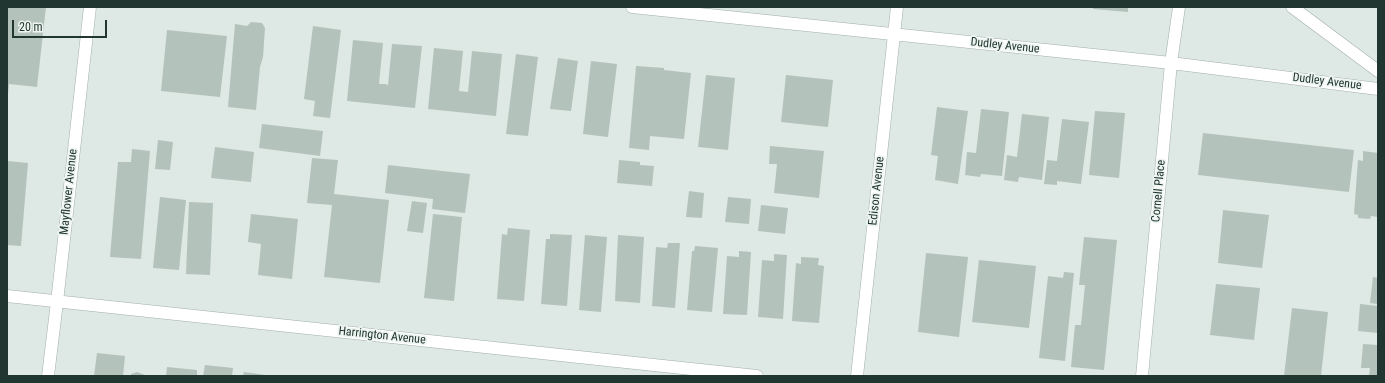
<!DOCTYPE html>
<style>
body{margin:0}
#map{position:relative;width:1385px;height:383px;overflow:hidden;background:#dee8e4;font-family:"Roboto Condensed",sans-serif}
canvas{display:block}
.frame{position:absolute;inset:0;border:8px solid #213630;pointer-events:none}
.scale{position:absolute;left:12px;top:20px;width:95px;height:18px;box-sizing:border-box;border:2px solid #213630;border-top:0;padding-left:5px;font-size:12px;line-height:14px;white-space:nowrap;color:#213630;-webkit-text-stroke:3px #eef5f1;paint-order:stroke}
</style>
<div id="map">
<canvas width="1385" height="383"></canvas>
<div class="frame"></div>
<div class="scale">20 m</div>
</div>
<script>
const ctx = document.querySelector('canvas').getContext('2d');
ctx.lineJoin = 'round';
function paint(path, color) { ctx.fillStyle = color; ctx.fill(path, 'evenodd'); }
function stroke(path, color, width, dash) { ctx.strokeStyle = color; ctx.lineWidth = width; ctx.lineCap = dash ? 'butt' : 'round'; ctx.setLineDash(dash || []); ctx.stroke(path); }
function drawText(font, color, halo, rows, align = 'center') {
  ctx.font = font + ' "Roboto Condensed",sans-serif'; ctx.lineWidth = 3.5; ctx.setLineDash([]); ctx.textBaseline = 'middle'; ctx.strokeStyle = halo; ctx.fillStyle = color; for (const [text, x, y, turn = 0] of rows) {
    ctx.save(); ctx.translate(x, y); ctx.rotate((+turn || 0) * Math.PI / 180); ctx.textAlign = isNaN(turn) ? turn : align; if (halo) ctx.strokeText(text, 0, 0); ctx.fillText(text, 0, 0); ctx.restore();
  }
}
paint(new Path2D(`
 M 7,7 L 46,7 L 37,87 L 9,84 L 8,94 L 7,93 Z
 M 1093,7 L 1128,7 L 1128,12 L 1093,9 Z
 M 251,22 L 262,23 L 265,28 L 263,57 L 260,67 L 256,110 L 228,107 L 235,24 L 247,26 Z
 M 313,26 L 341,30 L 330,118 L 313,116 L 315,101 L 304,99 Z
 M 167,30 L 227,36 L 220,97 L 161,91 Z
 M 353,40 L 383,43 L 379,84 L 385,84 L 388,85 L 392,44 L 422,46 L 415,108 L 347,101 Z
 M 434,48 L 463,51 L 459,91 L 468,92 L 472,51 L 502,54 L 496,116 L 428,109 Z
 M 516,54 L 538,57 L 528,136 L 506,134 Z
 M 558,58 L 578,61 L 571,111 L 550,109 Z
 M 591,61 L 617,64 L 608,137 L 583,134 Z
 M 636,66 L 664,68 L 664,70 L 691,73 L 684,139 L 650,136 L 649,150 L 629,148 Z
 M 706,75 L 735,78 L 728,150 L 698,147 Z
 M 786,75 L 833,80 L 828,127 L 781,122 Z
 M 937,107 L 968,111 L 958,184 L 935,180 L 938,156 L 931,155 Z
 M 981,109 L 1009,112 L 1002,176 L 981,174 L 980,177 L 965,175 L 967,152 L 976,153 Z
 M 1095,111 L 1125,113 L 1119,178 L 1089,175 Z
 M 1022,114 L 1049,117 L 1042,180 L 1019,177 L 1018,182 L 1004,180 L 1007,155 L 1017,157 Z
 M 1062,119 L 1089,122 L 1081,184 L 1057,181 L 1057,185 L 1044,184 L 1047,160 L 1057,161 Z
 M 262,124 L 323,131 L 320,156 L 259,148 Z
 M 1203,133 L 1354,150 L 1349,192 L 1198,175 Z
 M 158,140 L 173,142 L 170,170 L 155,169 Z
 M 770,146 L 824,151 L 819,198 L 774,193 L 777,164 L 769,164 Z
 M 215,147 L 254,152 L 251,182 L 211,178 Z
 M 132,149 L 150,151 L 141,259 L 110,257 L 118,162 L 131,162 Z
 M 1363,151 L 1378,153 L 1378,217 L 1371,216 L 1370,219 L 1358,218 L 1358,215 L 1354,214 L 1358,160 L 1363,161 Z
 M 312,158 L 338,160 L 334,194 L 389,200 L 380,283 L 324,277 L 332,205 L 307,203 Z
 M 619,160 L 640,162 L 640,165 L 654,166 L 652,186 L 617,183 Z
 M 7,161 L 28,163 L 21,246 L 7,245 Z
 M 388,165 L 470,174 L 465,213 L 432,209 L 433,199 L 385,193 Z
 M 689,191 L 704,193 L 702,218 L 686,217 Z
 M 160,197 L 186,200 L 179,270 L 153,268 Z
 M 728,197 L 751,199 L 749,224 L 725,222 Z
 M 412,201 L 427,203 L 423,233 L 407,231 Z
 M 189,202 L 213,203 L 210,275 L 186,274 Z
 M 761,205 L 788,208 L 785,234 L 758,231 Z
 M 1223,210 L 1269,215 L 1262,268 L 1218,263 Z
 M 251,214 L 298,219 L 292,279 L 258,275 L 261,244 L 248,242 Z
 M 433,214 L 462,217 L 454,301 L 424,298 Z
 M 508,228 L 530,230 L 524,301 L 497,299 L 502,234 L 507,235 Z
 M 550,234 L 572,235 L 567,306 L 541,304 L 546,239 L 550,239 Z
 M 585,235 L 607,237 L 601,312 L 579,310 Z
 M 618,235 L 644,237 L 640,303 L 615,301 Z
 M 1084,237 L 1117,240 L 1104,370 L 1071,367 L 1075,325 L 1081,325 L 1085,285 L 1079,285 Z
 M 668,243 L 680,243 L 675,308 L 652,306 L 656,247 L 667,248 Z
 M 695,246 L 718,248 L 712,312 L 687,310 L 692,251 L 694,251 Z
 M 739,251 L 751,252 L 747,315 L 723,314 L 727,256 L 739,257 Z
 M 926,253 L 968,257 L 959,337 L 918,332 Z
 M 774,254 L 787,255 L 783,319 L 758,317 L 762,260 L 774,261 Z
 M 801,257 L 819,258 L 818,265 L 824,266 L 819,323 L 792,321 L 796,263 L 801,264 Z
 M 979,260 L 1036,266 L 1029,328 L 972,322 Z
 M 1064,272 L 1074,273 L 1065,361 L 1039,358 L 1048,276 L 1063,278 Z
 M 1373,277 L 1378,278 L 1378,304 L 1370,303 Z
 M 1216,284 L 1260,288 L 1254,340 L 1210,335 Z
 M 1360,304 L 1378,306 L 1378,333 L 1358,331 Z
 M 1292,308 L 1328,312 L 1321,376 L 1284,376 Z
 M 1363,344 L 1378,345 L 1378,376 L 1369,376 L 1370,368 L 1361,368 Z
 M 97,353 L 125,356 L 123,376 L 94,376 Z
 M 205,365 L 233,368 L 232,376 L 203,376 Z
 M 167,367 L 197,370 L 197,376 L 166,376 Z
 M 137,372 L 148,376 L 131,376 L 131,374 Z
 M 244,372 L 266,375 L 266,376 L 243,376 Z`), '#b4c2bc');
const minor = new Path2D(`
 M 632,7 L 1171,63 L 1378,89
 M 1292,7 L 1378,71
 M 7,296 L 757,376
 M 48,376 L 57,302 L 90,7
 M 857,376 L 897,7
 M 1142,376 L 1171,63 L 1179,7`);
stroke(minor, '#a2afaa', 13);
stroke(minor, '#fff', 12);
drawText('12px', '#213630', '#eef5f1', [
 ["Dudley Avenue",1005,46,6],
 ["Dudley Avenue",1327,82,7],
 ["Edison Avenue",877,191,-84],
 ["Cornell Place",1159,191,-85],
 ["Mayflower Avenue",69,192,-84],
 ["Harrington Avenue",382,336,6]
]);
</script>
